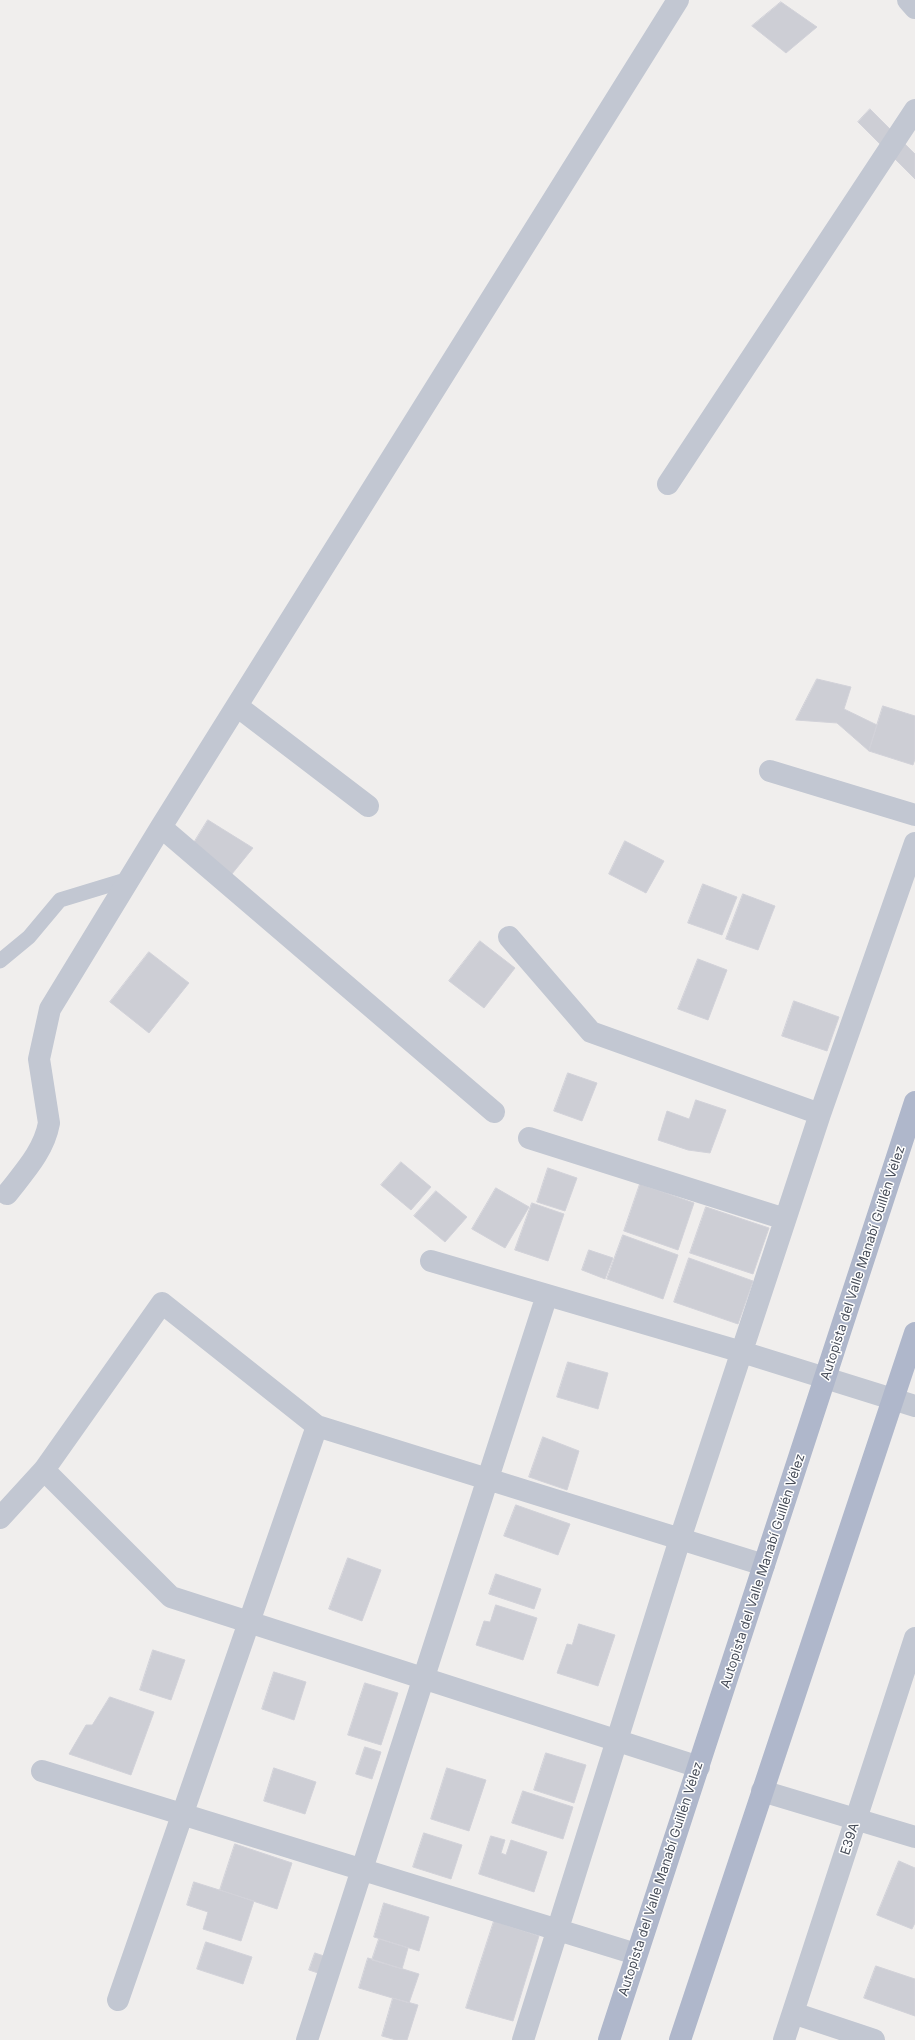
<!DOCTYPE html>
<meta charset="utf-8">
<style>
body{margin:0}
canvas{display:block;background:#f0eeed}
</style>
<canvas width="915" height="2040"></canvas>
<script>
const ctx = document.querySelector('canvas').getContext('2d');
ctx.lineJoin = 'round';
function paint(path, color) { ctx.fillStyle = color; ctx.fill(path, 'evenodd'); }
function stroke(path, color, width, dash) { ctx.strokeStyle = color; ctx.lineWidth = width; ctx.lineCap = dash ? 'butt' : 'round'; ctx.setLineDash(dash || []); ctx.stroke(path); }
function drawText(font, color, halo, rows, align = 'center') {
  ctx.font = font + ' Inter,sans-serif'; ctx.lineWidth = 3; ctx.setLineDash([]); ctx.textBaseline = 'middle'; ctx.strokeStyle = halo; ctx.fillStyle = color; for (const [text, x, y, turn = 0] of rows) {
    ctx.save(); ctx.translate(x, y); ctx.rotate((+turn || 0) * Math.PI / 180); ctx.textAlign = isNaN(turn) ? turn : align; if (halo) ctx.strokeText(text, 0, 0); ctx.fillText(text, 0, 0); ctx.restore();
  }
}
const building = new Path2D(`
 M 781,2 L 817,27 L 786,53 L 752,26 Z
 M 870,109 L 915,154 L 915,179 L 858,122 Z
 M 817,679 L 851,687 L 844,709 L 877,725 L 869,751 L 837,723 L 796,720 Z
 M 883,706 L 915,716 L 915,759 L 913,765 L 869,751 Z
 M 208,820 L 253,848 L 223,885 L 187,854 Z
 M 625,841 L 664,861 L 646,893 L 609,874 Z
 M 703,884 L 737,897 L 722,935 L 688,923 Z
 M 743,894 L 775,906 L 758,950 L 726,939 Z
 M 480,941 L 515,968 L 484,1008 L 449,981 Z
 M 149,952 L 189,983 L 149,1033 L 110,1002 Z
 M 698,959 L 727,970 L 708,1020 L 678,1009 Z
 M 794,1001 L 839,1017 L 827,1051 L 782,1036 Z
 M 568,1073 L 597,1083 L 582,1121 L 554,1111 Z
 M 696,1100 L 726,1110 L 710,1153 L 688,1150 L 658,1140 L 667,1111 L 689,1119 Z
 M 401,1162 L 431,1187 L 411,1210 L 381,1185 Z
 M 548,1168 L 577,1178 L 565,1211 L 537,1202 Z
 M 640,1184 L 694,1203 L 678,1250 L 624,1231 Z
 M 496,1188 L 529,1207 L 505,1248 L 472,1229 Z
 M 436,1191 L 467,1217 L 445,1242 L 414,1216 Z
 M 532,1203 L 564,1214 L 548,1261 L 515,1250 Z
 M 706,1207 L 769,1228 L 753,1274 L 690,1253 Z
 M 623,1235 L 678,1255 L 663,1299 L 607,1279 Z
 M 589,1250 L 613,1258 L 605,1279 L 582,1270 Z
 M 689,1258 L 753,1281 L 738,1324 L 674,1302 Z
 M 568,1362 L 608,1373 L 598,1409 L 557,1397 Z
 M 543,1437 L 579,1451 L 567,1490 L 529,1477 Z
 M 516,1505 L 570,1524 L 558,1555 L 504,1536 Z
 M 348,1558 L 381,1570 L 362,1621 L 329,1609 Z
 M 496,1574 L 541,1589 L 534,1609 L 489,1594 Z
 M 496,1605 L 537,1618 L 523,1660 L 476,1645 L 484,1621 L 490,1622 Z
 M 579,1624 L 615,1635 L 598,1686 L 557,1673 L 567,1644 L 572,1645 Z
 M 153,1650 L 185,1660 L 171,1700 L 140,1690 Z
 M 274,1672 L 306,1682 L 294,1720 L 262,1709 Z
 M 365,1683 L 398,1693 L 381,1745 L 348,1735 Z
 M 110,1697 L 154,1712 L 131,1775 L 69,1754 L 86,1725 L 92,1725 Z
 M 365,1747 L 381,1752 L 372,1779 L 356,1774 Z
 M 546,1753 L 586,1765 L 574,1803 L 534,1790 Z
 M 274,1768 L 316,1782 L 305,1814 L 264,1801 Z
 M 447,1768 L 486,1780 L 469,1831 L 431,1819 Z
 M 523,1791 L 573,1807 L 563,1839 L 512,1823 Z
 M 424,1833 L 462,1845 L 451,1879 L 413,1867 Z
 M 491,1836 L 505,1840 L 501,1853 L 506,1855 L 511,1840 L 547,1852 L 534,1892 L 479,1874 Z
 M 235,1844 L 292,1863 L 277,1909 L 220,1890 Z
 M 899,1861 L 915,1868 L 915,1923 L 912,1929 L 877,1915 Z
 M 194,1882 L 254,1901 L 241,1941 L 203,1929 L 208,1912 L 187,1905 Z
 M 384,1903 L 429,1917 L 419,1951 L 374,1937 Z
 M 494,1921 L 539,1936 L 513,2021 L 466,2008 Z
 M 379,1939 L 408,1948 L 402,1969 L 372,1960 Z
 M 206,1942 L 252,1957 L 243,1984 L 197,1969 Z
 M 315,1953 L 336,1960 L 330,1977 L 309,1970 Z
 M 368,1958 L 419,1974 L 409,2003 L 359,1988 Z
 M 876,1966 L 915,1979 L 915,2016 L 864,1998 Z
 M 393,1998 L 418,2005 L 407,2040 L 396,2040 L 382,2036 Z`);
paint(building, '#cdced5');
stroke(building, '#d2d2d9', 1);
stroke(new Path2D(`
 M 0,961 L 29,937 L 60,900 L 129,879`), '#c2c7d2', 15);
stroke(new Path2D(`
 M 908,0 L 915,8
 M 668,484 L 915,110
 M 237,706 L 368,806
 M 770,771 L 915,815
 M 161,827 L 494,1112
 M 509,937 L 591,1032 L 820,1114
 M 529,1138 L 785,1219
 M 7,1194 C 24,1172 44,1151 49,1123 L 39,1059 L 50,1009 L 161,827 L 678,0
 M 431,1261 L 742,1352 L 915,1406
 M 44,1470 L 171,1597 L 699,1767
 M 0,1518 L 44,1470 L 162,1303 L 317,1426 L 764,1565
 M 42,1771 L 636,1954
 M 762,1791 L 915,1837
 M 118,2000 L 317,1426
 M 793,2013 L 874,2040
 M 307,2040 L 547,1295
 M 523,2040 L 680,1539 L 820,1114 L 915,843
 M 784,2040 L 915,1638`), '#c2c7d2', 22);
stroke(new Path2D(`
 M 609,2040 L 915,1102
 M 680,2040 L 915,1333`), '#afb7cb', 22);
drawText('13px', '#474d59', '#fff', [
 ["Autopista del Valle Manabí Guillén Vélez",863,1263,-72],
 ["Autopista del Valle Manabí Guillén Vélez",763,1571,-72],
 ["E39A",850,1839,-72],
 ["Autopista del Valle Manabí Guillén Vélez",661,1879,-72]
]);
</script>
